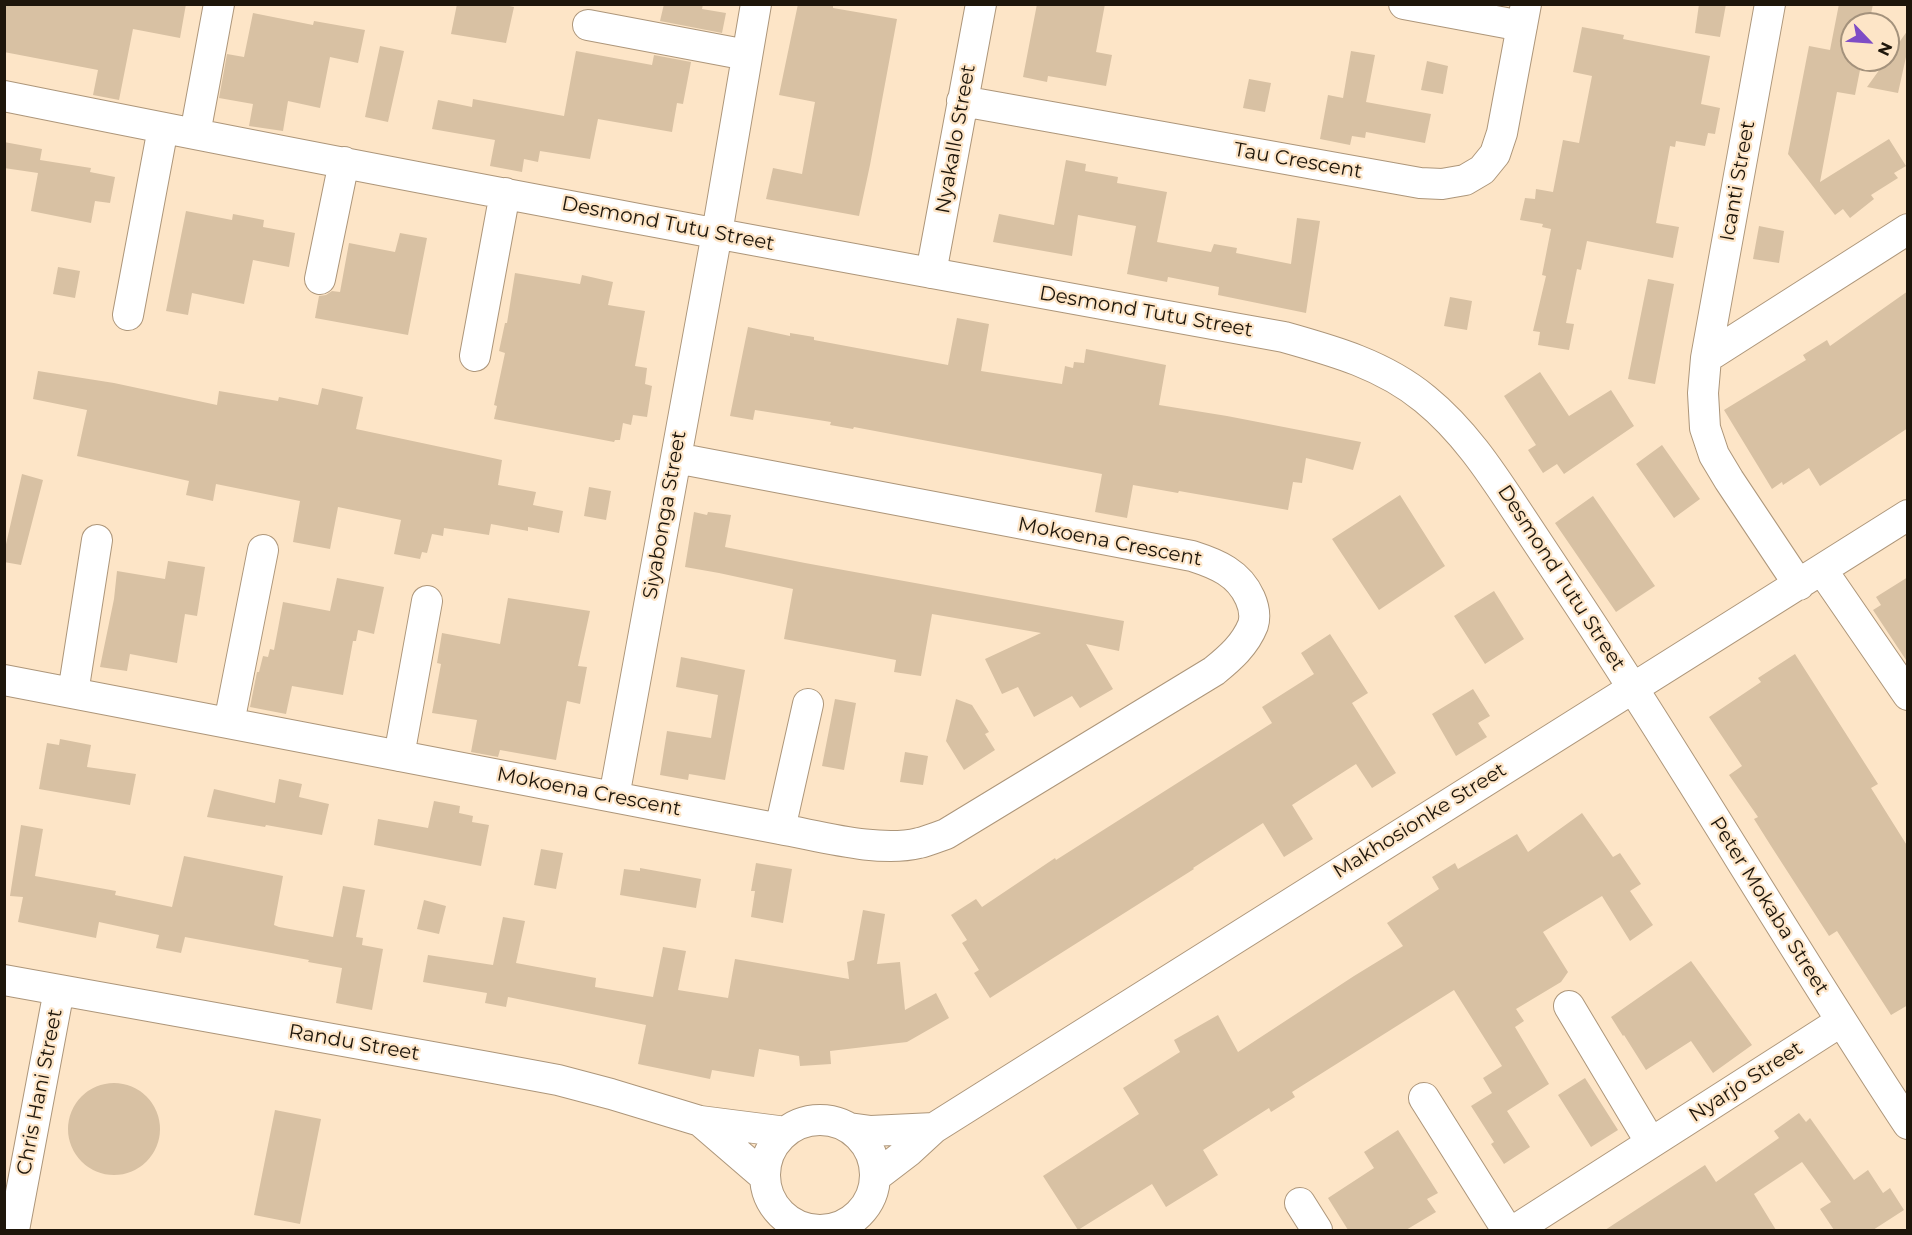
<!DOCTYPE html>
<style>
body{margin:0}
#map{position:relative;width:1912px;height:1235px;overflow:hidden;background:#fde5c7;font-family:Montserrat,sans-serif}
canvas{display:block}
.frame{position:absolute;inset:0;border:6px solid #1e160b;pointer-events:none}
.north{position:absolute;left:1840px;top:12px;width:60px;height:60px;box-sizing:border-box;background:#fde5c7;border:2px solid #a4927c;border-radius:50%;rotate:115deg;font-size:16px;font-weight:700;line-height:24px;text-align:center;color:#1e160b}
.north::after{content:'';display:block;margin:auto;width:21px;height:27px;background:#7e4dc5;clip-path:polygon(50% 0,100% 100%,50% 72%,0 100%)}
</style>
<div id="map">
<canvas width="1912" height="1235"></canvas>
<div class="frame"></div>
<div class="north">N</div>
</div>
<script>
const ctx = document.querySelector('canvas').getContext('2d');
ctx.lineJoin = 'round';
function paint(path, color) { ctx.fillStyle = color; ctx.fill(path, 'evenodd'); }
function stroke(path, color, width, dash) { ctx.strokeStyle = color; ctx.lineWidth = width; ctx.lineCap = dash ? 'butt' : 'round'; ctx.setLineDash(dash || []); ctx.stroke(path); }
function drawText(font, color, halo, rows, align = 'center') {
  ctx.font = font + ' Montserrat,sans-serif'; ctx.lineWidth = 4.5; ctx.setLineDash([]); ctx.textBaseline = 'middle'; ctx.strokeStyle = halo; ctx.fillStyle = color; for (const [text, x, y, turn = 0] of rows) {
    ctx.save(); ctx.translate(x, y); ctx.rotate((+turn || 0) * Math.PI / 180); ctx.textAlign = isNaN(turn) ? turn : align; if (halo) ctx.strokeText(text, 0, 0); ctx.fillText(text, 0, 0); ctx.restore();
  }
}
paint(new Path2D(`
 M 4,4 L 186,4 L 180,38 L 133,29 L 119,100 L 93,95 L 98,70 L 4,52 Z
 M 457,4 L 500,4 L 514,7 L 506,43 L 451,34 Z
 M 664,4 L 703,4 L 702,9 L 726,13 L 722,33 L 660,21 Z
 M 798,4 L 833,4 L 833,8 L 897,19 L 870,165 L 859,216 L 766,199 L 773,168 L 802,174 L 815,102 L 779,95 Z
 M 1037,4 L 1105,4 L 1096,52 L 1112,55 L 1106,86 L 1048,76 L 1047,82 L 1023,77 Z
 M 1699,4 L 1726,4 L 1720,37 L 1695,33 Z
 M 1839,4 L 1873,4 L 1869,24 L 1852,24 L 1852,60 L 1862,60 L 1855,95 L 1837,92 L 1820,182 L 1889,139 L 1906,166 L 1894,173 L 1898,178 L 1871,195 L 1874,199 L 1850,218 L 1843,209 L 1835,215 L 1788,154 L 1809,46 L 1830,50 Z
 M 253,13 L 313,25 L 314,21 L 365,30 L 358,63 L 330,57 L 320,108 L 288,101 L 283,131 L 249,126 L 253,104 L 219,98 L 227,54 L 244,57 Z
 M 1582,27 L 1624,35 L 1623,39 L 1710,56 L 1701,104 L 1720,108 L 1715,134 L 1708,133 L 1705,146 L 1676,141 L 1675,147 L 1670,146 L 1656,223 L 1679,227 L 1673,258 L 1587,241 L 1581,270 L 1577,269 L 1566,323 L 1574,324 L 1569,350 L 1538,345 L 1540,332 L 1533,331 L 1546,276 L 1542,275 L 1551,229 L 1542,227 L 1543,224 L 1520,220 L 1525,198 L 1535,199 L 1536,189 L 1553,192 L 1563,140 L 1579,143 L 1592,76 L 1573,72 Z
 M 1908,30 L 1908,48 L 1898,93 L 1867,87 Z
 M 380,46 L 404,51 L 388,122 L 365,117 Z
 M 576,51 L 652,65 L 654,55 L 691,62 L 683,104 L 677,103 L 672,132 L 598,119 L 590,159 L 540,151 L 538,162 L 524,159 L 522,172 L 490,166 L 495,140 L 432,129 L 438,100 L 472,107 L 473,99 L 564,116 Z
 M 1351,51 L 1375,55 L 1366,102 L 1431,114 L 1425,143 L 1366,132 L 1365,138 L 1352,136 L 1350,145 L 1320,139 L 1328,95 L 1343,98 Z
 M 1427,61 L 1448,66 L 1443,94 L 1421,90 Z
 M 1249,79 L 1271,83 L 1265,112 L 1243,108 Z
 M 4,142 L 42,149 L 40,160 L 91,168 L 90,172 L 115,177 L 110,203 L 95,201 L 91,223 L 31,211 L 38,173 L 4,168 Z
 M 1066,160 L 1086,164 L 1085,171 L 1118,177 L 1117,183 L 1167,192 L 1157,242 L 1211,252 L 1214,244 L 1237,248 L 1236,253 L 1291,264 L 1297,218 L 1320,221 L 1306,313 L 1218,295 L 1219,287 L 1168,277 L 1167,282 L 1127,274 L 1136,226 L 1078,215 L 1072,256 L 993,242 L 999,214 L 1054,225 Z
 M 186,211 L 232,220 L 233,214 L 264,220 L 263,227 L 295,233 L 289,267 L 253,260 L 244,304 L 192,293 L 188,315 L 166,311 Z
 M 1759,226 L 1784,231 L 1779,263 L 1753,259 Z
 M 400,233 L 427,238 L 408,335 L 315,318 L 319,296 L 326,295 L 332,291 L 340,292 L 349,243 L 395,252 Z
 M 58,267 L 80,271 L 75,298 L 53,294 Z
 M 515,273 L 580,284 L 582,275 L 613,282 L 608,305 L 645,311 L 635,366 L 647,368 L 645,384 L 652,386 L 647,417 L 633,415 L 631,425 L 623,423 L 620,440 L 615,440 L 614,442 L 494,419 L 497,406 L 494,405 L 505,353 L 499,351 L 505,323 L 507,323 Z
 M 1648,279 L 1674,284 L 1655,384 L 1628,379 Z
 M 1908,291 L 1908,428 L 1820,486 L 1809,468 L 1783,485 L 1782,482 L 1772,489 L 1724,410 L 1806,360 L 1803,355 L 1827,340 L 1830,346 Z
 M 1450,297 L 1472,301 L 1467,330 L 1444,326 Z
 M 957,318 L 989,324 L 981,371 L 1062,384 L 1065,366 L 1073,368 L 1074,362 L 1084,363 L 1086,349 L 1166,365 L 1159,405 L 1227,416 L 1361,442 L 1353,470 L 1306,458 L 1302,483 L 1293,482 L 1288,510 L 1179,491 L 1178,493 L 1133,485 L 1127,518 L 1095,512 L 1102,474 L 854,427 L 853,429 L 830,425 L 831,422 L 755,410 L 753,420 L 730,416 L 748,327 L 790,336 L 790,333 L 814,337 L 814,340 L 948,365 Z
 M 38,371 L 114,383 L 217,405 L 219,391 L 278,401 L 279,397 L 318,405 L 322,388 L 363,397 L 356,429 L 502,460 L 498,485 L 536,492 L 533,505 L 563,511 L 559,533 L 528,527 L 528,531 L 491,524 L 489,535 L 444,528 L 443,536 L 432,534 L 427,553 L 422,552 L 420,559 L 394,554 L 401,520 L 338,507 L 330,549 L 293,542 L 300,501 L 216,484 L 213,501 L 186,495 L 189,481 L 77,456 L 87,410 L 33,399 Z
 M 1540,372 L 1569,416 L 1611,390 L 1634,426 L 1564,474 L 1557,464 L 1543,473 L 1528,450 L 1536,445 L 1504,396 Z
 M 1662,445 L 1700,499 L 1674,518 L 1636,464 Z
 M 22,474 L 43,480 L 21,565 L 4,562 L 4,553 Z
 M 589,487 L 611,491 L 606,520 L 584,516 Z
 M 1400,495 L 1445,566 L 1379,610 L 1332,539 Z
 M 1593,496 L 1655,586 L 1616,612 L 1555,523 Z
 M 694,512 L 707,515 L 708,512 L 731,515 L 725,547 L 805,563 L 1124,621 L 1119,651 L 1086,644 L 1113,689 L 1080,708 L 1072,696 L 1034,717 L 1018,687 L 1002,694 L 985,659 L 1041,633 L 932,614 L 921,676 L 894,672 L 896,660 L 784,639 L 793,589 L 719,573 L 685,567 Z
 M 168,561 L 205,567 L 197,616 L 185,614 L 177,663 L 130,654 L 127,671 L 100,667 L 114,599 L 117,571 L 165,579 Z
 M 1908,577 L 1908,663 L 1873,610 L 1881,605 L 1876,597 Z
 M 337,578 L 384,587 L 374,634 L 358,630 L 356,641 L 353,641 L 343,695 L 292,686 L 286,714 L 250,707 L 257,672 L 259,672 L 263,656 L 268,657 L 270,649 L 274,650 L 283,602 L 330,611 Z
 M 1494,591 L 1524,639 L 1485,664 L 1454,616 Z
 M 508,598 L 590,611 L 578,666 L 587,667 L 580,704 L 567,701 L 556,760 L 500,750 L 498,757 L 471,752 L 477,720 L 432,713 L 441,664 L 437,663 L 442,633 L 500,644 Z
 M 1330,634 L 1368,693 L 1352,703 L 1396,773 L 1372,788 L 1356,764 L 1292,805 L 1313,839 L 1284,857 L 1263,823 L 1193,868 L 1194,869 L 990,998 L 974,973 L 979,970 L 962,943 L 967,940 L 951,915 L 976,899 L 982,907 L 1055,858 L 1056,860 L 1272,723 L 1262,707 L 1314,674 L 1301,653 Z
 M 1795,654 L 1878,784 L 1871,788 L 1908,847 L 1908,1005 L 1891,1015 L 1837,931 L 1829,936 L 1771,846 L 1754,819 L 1758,817 L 1729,775 L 1742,766 L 1709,717 L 1761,682 L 1758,678 Z
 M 681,657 L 745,670 L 725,780 L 689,774 L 688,780 L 660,775 L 667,731 L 711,738 L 718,695 L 676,687 Z
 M 1473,689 L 1490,716 L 1478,723 L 1487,737 L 1456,756 L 1432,714 Z
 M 835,699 L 856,703 L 844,770 L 822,766 Z
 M 956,699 L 972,705 L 989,732 L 985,734 L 995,750 L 964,770 L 946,741 Z
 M 60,739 L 91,745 L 87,767 L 136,774 L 130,805 L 39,789 L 47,743 L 59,745 Z
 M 905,752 L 928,756 L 923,785 L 900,782 Z
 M 279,779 L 302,784 L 299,797 L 329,804 L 322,835 L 266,825 L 265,827 L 207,817 L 214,789 L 275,803 Z
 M 434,801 L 460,806 L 459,813 L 473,816 L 472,822 L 489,825 L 481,866 L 374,845 L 378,819 L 428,828 Z
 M 1582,813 L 1613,857 L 1620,853 L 1641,884 L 1630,891 L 1653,925 L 1630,941 L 1602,896 L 1543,932 L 1568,972 L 1561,982 L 1516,1009 L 1524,1021 L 1515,1027 L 1549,1084 L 1507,1111 L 1530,1147 L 1504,1164 L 1491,1144 L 1494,1142 L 1471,1106 L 1492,1093 L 1483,1078 L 1502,1066 L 1454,990 L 1292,1092 L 1295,1097 L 1271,1112 L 1269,1108 L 1203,1150 L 1218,1175 L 1166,1207 L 1152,1184 L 1078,1230 L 1043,1176 L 1139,1114 L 1123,1088 L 1180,1052 L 1174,1040 L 1218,1015 L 1238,1052 L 1354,976 L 1403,946 L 1387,923 L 1439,889 L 1432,877 L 1455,863 L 1458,869 L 1517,834 L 1528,852 Z
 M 21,825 L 43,829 L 35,876 L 116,891 L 115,895 L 172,907 L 184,856 L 283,876 L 274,925 L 279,927 L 333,937 L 343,886 L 365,890 L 356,937 L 363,938 L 362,945 L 383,949 L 372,1010 L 336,1003 L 342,968 L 308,962 L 309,960 L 185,937 L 181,953 L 156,948 L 159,935 L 99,922 L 96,938 L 18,922 L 23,897 L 10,896 Z
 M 541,849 L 563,853 L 556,889 L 534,885 Z
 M 756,863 L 792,869 L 783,923 L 751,917 L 755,891 L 751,891 Z
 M 640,868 L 701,879 L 696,908 L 620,895 L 624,869 L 640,871 Z
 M 424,900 L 446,906 L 439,934 L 417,929 Z
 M 863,910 L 885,914 L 877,964 L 900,962 L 905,1010 L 936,993 L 949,1018 L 907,1042 L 830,1051 L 831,1064 L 800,1066 L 799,1056 L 759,1049 L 754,1077 L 712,1070 L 710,1079 L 638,1064 L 646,1025 L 508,997 L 506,1007 L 485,1003 L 487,993 L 423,982 L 428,955 L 493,965 L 503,917 L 525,921 L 516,963 L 596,978 L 595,987 L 653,997 L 663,947 L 686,951 L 678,990 L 728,998 L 735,959 L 849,979 L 847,962 L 854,960 Z
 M 1691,961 L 1752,1045 L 1713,1073 L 1691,1041 L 1646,1070 L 1624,1035 L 1623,1036 L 1611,1017 Z
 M 1585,1078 L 1618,1130 L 1591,1147 L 1558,1095 Z
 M68 1129a46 46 0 1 1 92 0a46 46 0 1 1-92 0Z
 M 275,1110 L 321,1119 L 300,1224 L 254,1215 Z
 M 1799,1113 L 1806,1122 L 1810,1118 L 1854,1180 L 1868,1170 L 1883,1193 L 1890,1188 L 1904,1210 L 1873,1230 L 1834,1230 L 1820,1209 L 1831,1202 L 1802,1162 L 1754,1194 L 1776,1230 L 1605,1230 L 1705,1165 L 1716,1182 L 1779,1138 L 1774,1131 Z
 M 1398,1130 L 1438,1193 L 1427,1199 L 1436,1212 L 1406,1230 L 1348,1230 L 1328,1198 L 1374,1168 L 1364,1152 Z`), '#d8c1a3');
const minor = new Path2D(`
 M 1404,4 L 1522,26
 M 1770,4 L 1706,358 L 1703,393 L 1705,428 L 1714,455 L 1729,480 L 1799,585
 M 588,25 L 747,55
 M 4,96 C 430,182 857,260 1284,337 C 1334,351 1384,365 1425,399 C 1463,430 1489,469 1516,510 C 1537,542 1558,573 1579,605 C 1692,776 1795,953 1908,1124
 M 962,101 L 1420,183 L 1442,184 L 1465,180 L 1482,170 L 1495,154 L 1502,133 L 1526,4
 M 195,134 L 219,4
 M 931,273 L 981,4
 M 320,279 L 344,162
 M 128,315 L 163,128
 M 475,356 L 505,193
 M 1706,358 L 1908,229
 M 1822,570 L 1908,695
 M 4,680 L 780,829 C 820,836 879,853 919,843 C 928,841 937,837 946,834 L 1214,671 C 1230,658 1245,645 1253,625 C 1256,615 1254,607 1250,598 C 1239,573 1217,564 1192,556 L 676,458
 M 73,693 L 97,540
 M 229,723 L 263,550
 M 399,756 L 427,601
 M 614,797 L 717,233 L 756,4
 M 780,829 L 808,704
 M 4,980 L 488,1067 L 558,1080 L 611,1094 L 700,1121 L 786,1132
 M 1569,1006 L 1651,1143
 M 1424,1098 L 1507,1230
 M765 1175a55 55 0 1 1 110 0a55 55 0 1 1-110 0Z
 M 700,1121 L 765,1177
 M 849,1128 L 871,1131 L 934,1128
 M 875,1177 L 909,1151 L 934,1128 L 1908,515
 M 1300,1203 L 1317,1230
 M 14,1230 L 59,990
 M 1515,1230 L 1840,1022`);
stroke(minor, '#ad967a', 32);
stroke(minor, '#fff', 30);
drawText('20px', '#1e160b', '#fde5c7', [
 ["Nyakallo Street",956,139,-80],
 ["Tau Crescent",1298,161,10],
 ["Icanti Street",1738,181,-80],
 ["Desmond Tutu Street",668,224,11],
 ["Desmond Tutu Street",1146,312,10],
 ["Siyabonga Street",665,515,-80],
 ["Mokoena Crescent",1110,542,11],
 ["Desmond Tutu Street",1561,578,57],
 ["Mokoena Crescent",589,792,11],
 ["Makhosionke Street",1420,821,-32],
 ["Peter Mokaba Street",1769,906,58],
 ["Randu Street",354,1043,10],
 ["Nyarjo Street",1746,1082,-33],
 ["Chris Hani Street",40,1092,-79]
]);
</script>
